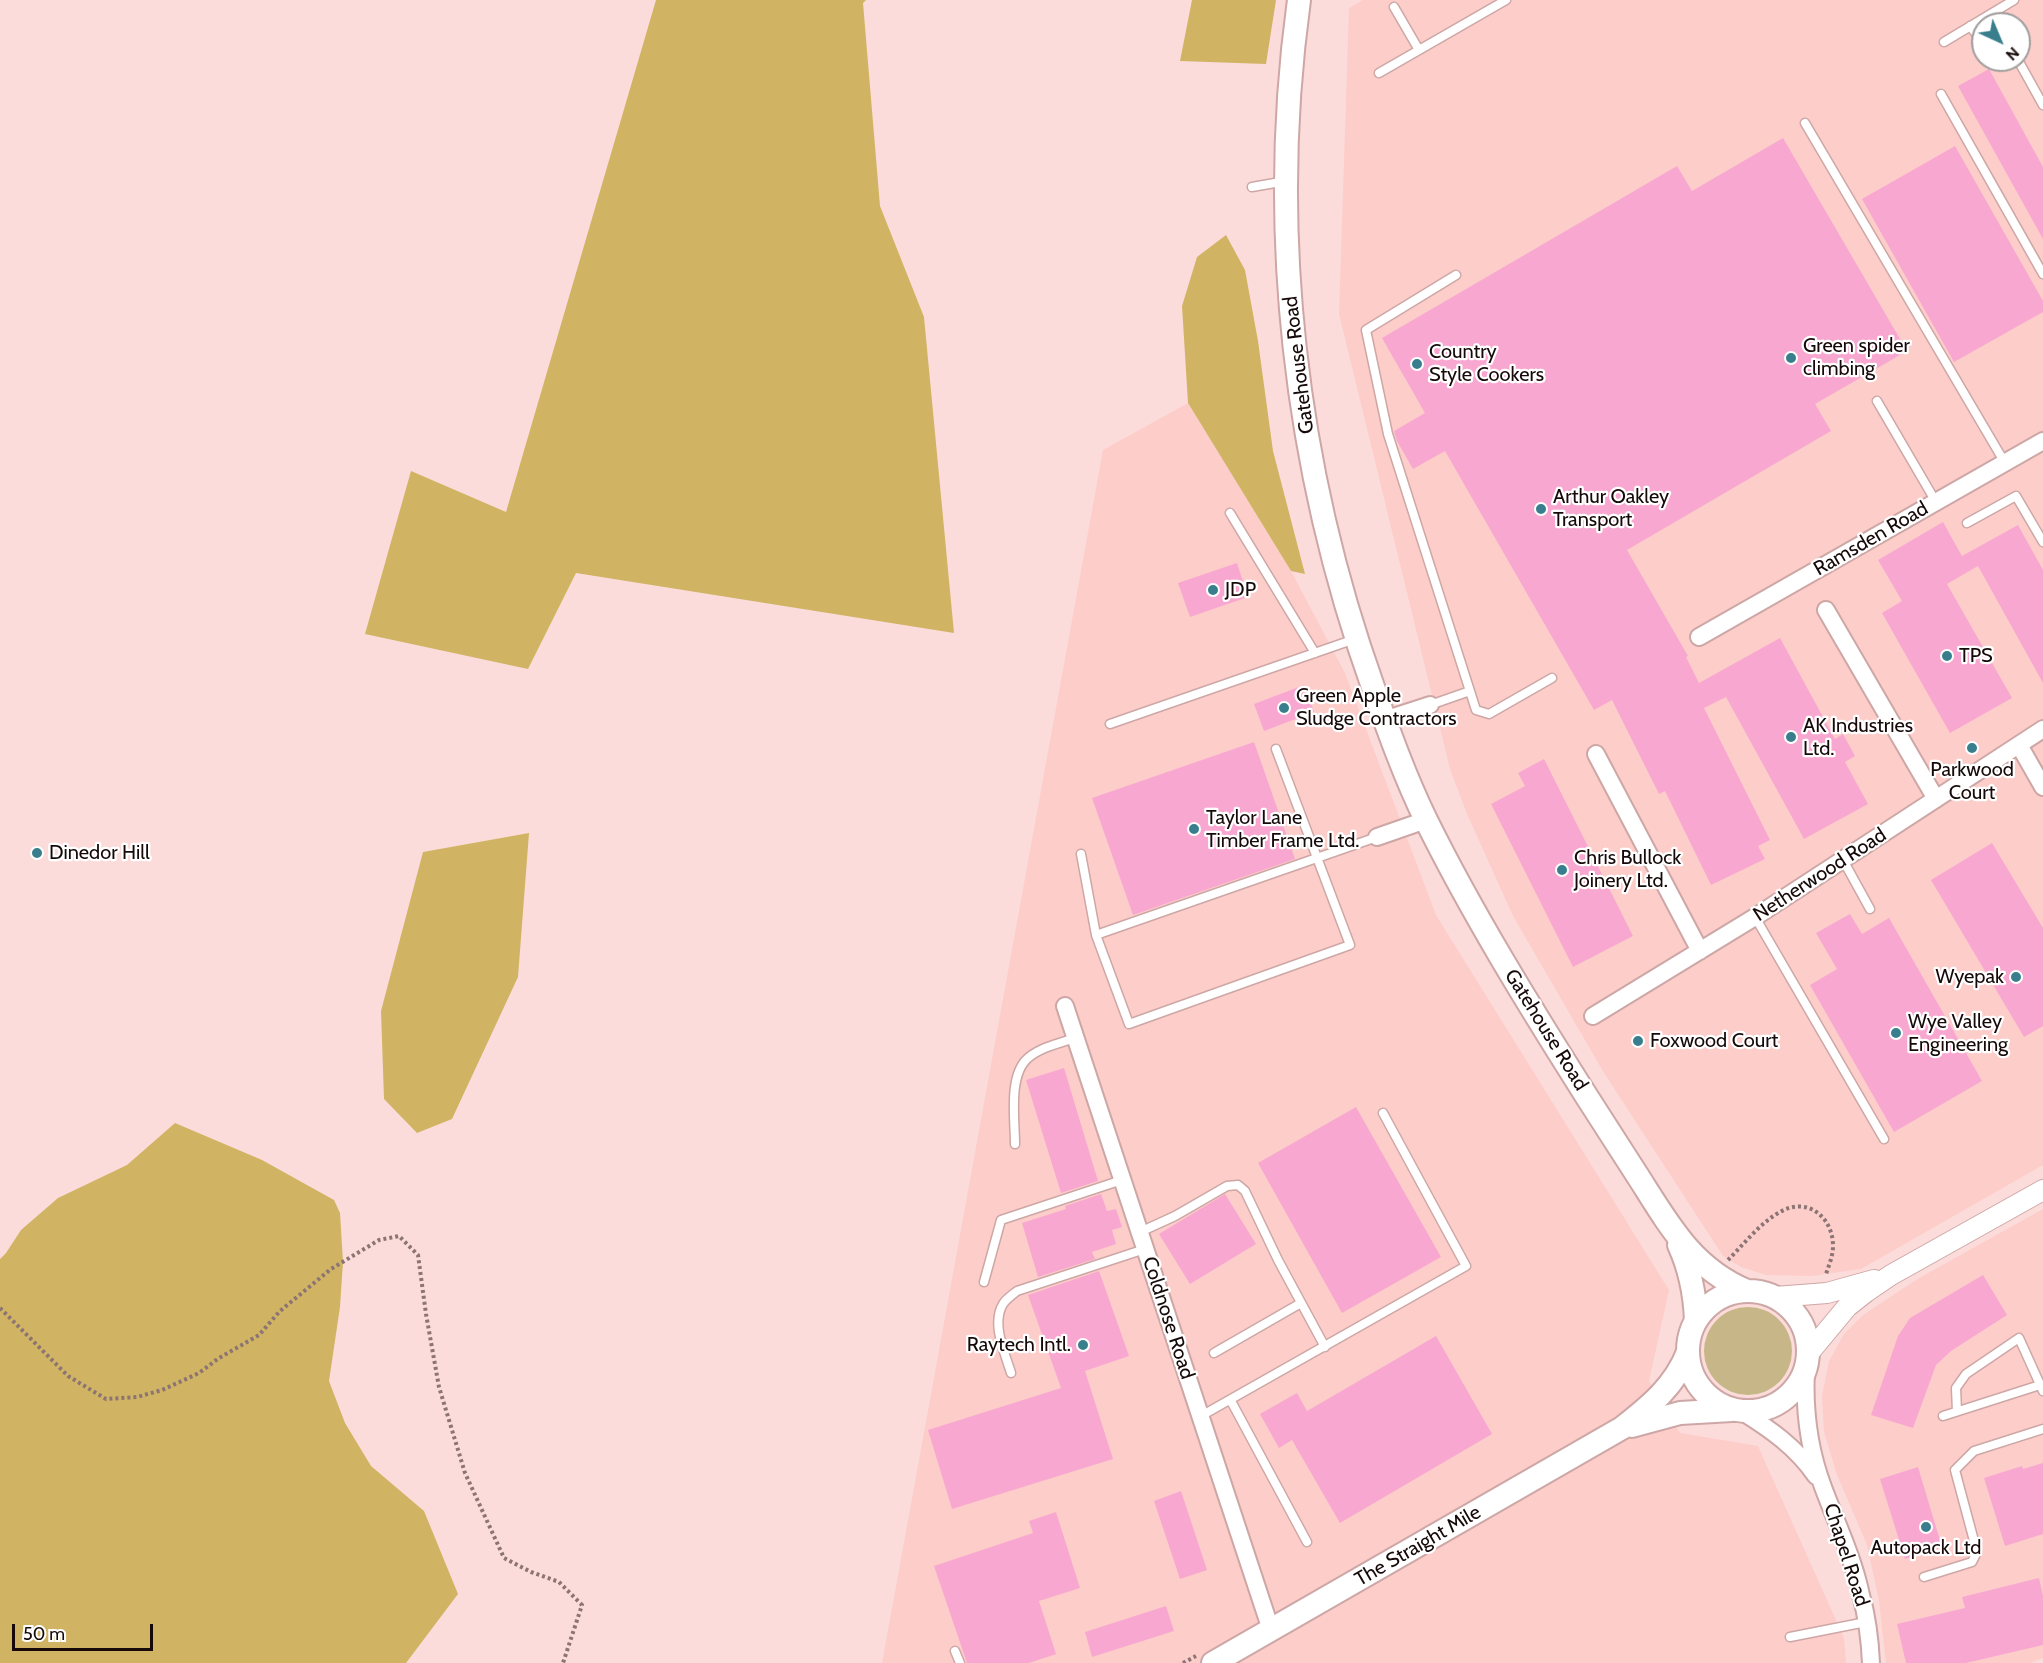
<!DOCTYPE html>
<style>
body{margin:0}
#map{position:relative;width:2043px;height:1663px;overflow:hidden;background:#fcdcda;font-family:Cabin,sans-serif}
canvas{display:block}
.north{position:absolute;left:1971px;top:12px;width:60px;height:60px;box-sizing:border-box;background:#fff;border:2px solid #a19d9d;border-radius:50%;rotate:136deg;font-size:16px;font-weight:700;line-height:24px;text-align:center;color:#150909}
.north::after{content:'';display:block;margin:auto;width:21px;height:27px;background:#397e8c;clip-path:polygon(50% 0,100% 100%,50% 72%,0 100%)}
.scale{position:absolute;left:12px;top:1624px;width:141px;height:27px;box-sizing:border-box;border:3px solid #150909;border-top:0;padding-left:8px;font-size:18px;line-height:21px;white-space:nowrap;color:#150909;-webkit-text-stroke:4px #fff;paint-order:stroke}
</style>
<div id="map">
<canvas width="2043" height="1663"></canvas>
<div class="north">N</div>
<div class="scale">50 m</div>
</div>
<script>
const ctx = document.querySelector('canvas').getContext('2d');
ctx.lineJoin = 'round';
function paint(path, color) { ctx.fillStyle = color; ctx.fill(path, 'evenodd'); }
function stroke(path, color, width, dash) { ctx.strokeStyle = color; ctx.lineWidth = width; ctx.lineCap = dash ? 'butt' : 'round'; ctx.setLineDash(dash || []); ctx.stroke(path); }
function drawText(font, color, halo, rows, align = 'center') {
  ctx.font = font + ' Cabin,sans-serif'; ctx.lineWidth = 4.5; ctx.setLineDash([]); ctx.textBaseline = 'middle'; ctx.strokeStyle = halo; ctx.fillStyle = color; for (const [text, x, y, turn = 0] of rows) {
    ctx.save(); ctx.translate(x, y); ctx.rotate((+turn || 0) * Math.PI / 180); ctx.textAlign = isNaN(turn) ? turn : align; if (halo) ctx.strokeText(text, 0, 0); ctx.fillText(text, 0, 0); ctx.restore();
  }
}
paint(new Path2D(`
 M 1363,0 L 2043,0 L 2043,1165 L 1861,1269 L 1812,1276 L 1766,1275 L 1741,1267 L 1723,1256 L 1604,1073 L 1513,916 L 1467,814 L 1450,769 L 1339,314 L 1349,8 ZM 1983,24 L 2019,24 L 2019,60 L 1983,60 Z
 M 1188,403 L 1291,571 L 1345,673 L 1436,915 L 1669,1290 L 1649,1381 L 1680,1433 L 1758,1446 L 1844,1638 L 1846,1663 L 882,1663 L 1103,450 Z
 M 2043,1209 L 2043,1658 L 2030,1663 L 1886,1663 L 1879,1601 L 1867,1545 L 1837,1475 L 1824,1432 L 1822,1396 L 1829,1361 L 1844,1334 L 1863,1315 L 1919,1278 Z`), '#fdcdca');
paint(new Path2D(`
 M1704 1351a44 44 0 1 1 88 0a44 44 0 1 1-88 0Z`), '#c7b788');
paint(new Path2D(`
 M 656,0 L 866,0 L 863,3 L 880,206 L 924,317 L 954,633 L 576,573 L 528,669 L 365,634 L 411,471 L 506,512 Z
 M 1192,0 L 1276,0 L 1266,64 L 1180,61 Z
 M 1226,235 L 1245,270 L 1258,341 L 1273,451 L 1305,574 L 1291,571 L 1188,403 L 1182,306 L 1197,257 Z
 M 529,833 L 518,977 L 452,1119 L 417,1133 L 384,1099 L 381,1011 L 423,852 Z
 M 175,1123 L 262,1160 L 334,1200 L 340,1213 L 343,1262 L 340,1307 L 329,1381 L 345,1423 L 371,1466 L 424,1511 L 458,1594 L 406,1663 L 0,1663 L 0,1259 L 6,1253 L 21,1230 L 58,1198 L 127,1165 Z`), '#d0b463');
paint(new Path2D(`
 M 1989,69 L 2043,167 L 2043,239 L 1958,86 Z
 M 1783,138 L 1907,351 L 1815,404 L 1831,431 L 1627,550 L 1688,656 L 1686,657 L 1699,683 L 1780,638 L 1835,739 L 1843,734 L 1855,756 L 1845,762 L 1868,804 L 1804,839 L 1726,697 L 1704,708 L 1770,840 L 1758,846 L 1765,859 L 1711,885 L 1665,791 L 1659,794 L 1612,700 L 1594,710 L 1445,451 L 1413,469 L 1397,441 L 1394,431 L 1425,413 L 1382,338 L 1677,166 L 1692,191 Z
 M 1955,146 L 2043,301 L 2043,312 L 1954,362 L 1862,199 Z
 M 1943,522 L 1962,556 L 2018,525 L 2043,570 L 2043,683 L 1978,566 L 1947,584 L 2012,698 L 1950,733 L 1882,613 L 1902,601 L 1878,560 Z
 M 1237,563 L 1248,597 L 1190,617 L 1178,583 Z
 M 1304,685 L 1314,712 L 1264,731 L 1254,704 Z
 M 1254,742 L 1295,859 L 1133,915 L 1092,798 Z
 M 1544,759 L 1633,936 L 1573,967 L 1491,804 L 1525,786 L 1518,773 Z
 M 1992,843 L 2043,928 L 2043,1026 L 2024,1037 L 1931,880 Z
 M 1850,914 L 1862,934 L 1889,918 L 1982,1081 L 1894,1132 L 1810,985 L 1837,969 L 1816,933 Z
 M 1064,1068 L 1098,1181 L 1061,1193 L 1026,1080 Z
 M 1356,1107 L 1441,1257 L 1342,1313 L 1258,1163 Z
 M 1101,1194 L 1107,1211 L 1116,1209 L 1122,1227 L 1112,1230 L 1116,1244 L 1092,1252 L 1095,1259 L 1038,1277 L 1022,1223 L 1066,1209 L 1065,1206 Z
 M 1225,1194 L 1256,1244 L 1190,1284 L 1159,1234 Z
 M 1099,1271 L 1129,1356 L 1085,1371 L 1113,1459 L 952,1509 L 928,1430 L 1061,1388 L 1028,1295 Z
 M 1983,1275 L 2007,1315 L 1951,1351 L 1936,1365 L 1913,1428 L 1871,1415 L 1898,1336 L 1910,1318 Z
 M 1436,1336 L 1492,1434 L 1340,1523 L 1292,1440 L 1279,1448 L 1260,1414 L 1297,1393 L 1307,1411 Z
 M 2043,1463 L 2043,1534 L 2005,1546 L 1984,1478 L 2022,1466 L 2023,1469 Z
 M 1918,1467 L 1942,1547 L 1905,1559 L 1880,1479 Z
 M 1181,1491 L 1207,1570 L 1180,1579 L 1154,1501 Z
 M 1056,1512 L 1080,1588 L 1039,1601 L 1056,1654 L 1029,1663 L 967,1663 L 934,1566 L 1033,1533 L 1029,1521 Z
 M 2039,1578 L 2043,1596 L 2043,1645 L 1966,1663 L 1906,1663 L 1897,1624 L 1965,1608 L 1962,1597 Z
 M 1166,1606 L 1174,1631 L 1092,1657 L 1085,1632 Z`), '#f8a8d0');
const service = new Path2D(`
 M 1394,7 L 1419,50
 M 1970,26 L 1983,43
 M 1944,42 L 2014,0
 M 2018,60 L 2043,105
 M 1379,73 L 1506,0
 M 1941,94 L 2043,274
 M 1805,123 L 2005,463
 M 1252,187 L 1286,181
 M 1456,275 L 1366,330 L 1388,434 L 1476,710 L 1489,714 L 1552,678
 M 1877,401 L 1936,502
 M 1230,513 L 1315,653
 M 1967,523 L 2016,496 L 2043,542
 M 1430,705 L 1470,691
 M 1110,724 L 1355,639
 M 1081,854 L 1096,935 L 1129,1024 L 1350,945 L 1276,749
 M 1843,860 L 1870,909
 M 1755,917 L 1884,1139
 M 1096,935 L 1377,837
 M 1015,1144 C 1015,1120 1008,1075 1028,1058 C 1041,1047 1060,1043 1075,1038
 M 1140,1232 L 1175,1216 L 1227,1186 L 1238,1185 L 1245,1191 L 1278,1260 L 1325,1347
 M 984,1282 L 1001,1220 L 1122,1180
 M 1214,1353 L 1301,1303
 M 1011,1373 C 1005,1353 991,1324 1003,1304 C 1006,1299 1012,1295 1017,1291 L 1145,1249
 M 1231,1401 L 1307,1542
 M 1957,1411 L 1956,1388 L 1966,1374 L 2019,1338 L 2043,1391
 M 1201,1416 L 1466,1266 L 1383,1113
 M 1943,1416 L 2040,1385
 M 1924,1577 L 1972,1562 L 1977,1552 L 1955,1470 L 1974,1451 L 2043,1429
 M 1790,1637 L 1866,1622
 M 955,1651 L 960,1663`);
const minor = new Path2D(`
 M 1826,610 L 1936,799
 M 1699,637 L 2043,441
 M 1384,720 L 1430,705
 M 2019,745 L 2043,787
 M 1596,754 L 1700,951
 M 1377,837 L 1426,820
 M 1065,1006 L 1271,1630
 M 1593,1016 L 1755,917 L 2043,729
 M 1806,1369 C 1804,1408 1809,1450 1823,1487 C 1836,1522 1853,1557 1861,1595 C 1867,1617 1870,1640 1871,1663
 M 1741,1411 C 1770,1429 1796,1447 1816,1476`);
const tertiary = new Path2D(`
 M 1775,1297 L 1827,1293 L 1874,1280
 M 1808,1354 L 1847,1307 L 1866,1292 L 1891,1275 L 2043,1190`);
const secondary = new Path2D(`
 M 1299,0 C 1267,230 1295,469 1373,687 C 1389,732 1405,777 1426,820 C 1473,915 1530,1007 1587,1097 C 1605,1125 1623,1153 1641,1181 C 1670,1227 1694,1269 1747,1291
 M 1679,1245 C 1690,1269 1695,1294 1696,1321
 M1688 1351a60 60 0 1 1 120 0a60 60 0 1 1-120 0Z
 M 1632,1426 L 1680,1413 L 1732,1410
 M 1213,1663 L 1622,1428 C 1650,1406 1675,1386 1688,1352`);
stroke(service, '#cda7a5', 11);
stroke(minor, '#cda7a5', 20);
stroke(tertiary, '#cda7a5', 22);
stroke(secondary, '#cda7a5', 26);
stroke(new Path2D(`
 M 1728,1260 C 1744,1244 1760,1223 1780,1212 C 1807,1196 1833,1217 1833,1246 C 1833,1256 1829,1265 1826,1274
 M 0,1308 L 68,1376 L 106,1399 L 137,1397 L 162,1390 L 199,1373 L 219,1358 L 259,1335 L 280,1311 L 331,1269 L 379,1240 L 399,1236 L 418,1255 L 426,1314 L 439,1387 L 465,1473 L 504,1558 L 531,1572 L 559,1582 L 582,1605 L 563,1663
 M 1183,1663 L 1196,1656`), '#8b7473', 4, [3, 3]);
stroke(service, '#fff', 8);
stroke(minor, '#fff', 16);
stroke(tertiary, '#fff', 20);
stroke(secondary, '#fff', 22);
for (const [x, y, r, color] of [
 [1791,358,6,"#397e8c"],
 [1417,364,6,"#397e8c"],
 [1541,509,6,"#397e8c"],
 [1213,590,6,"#397e8c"],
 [1947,656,6,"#397e8c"],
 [1284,708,6,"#397e8c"],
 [1791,737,6,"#397e8c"],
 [1972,748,6,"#397e8c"],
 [1194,829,6,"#397e8c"],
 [37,853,6,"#397e8c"],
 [1562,870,6,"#397e8c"],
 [2016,977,6,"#397e8c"],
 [1896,1033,6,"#397e8c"],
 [1638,1041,6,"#397e8c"],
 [1083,1345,6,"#397e8c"],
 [1926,1527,6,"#397e8c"]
]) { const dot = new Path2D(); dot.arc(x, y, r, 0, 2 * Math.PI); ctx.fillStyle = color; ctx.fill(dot); stroke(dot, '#fff', 2); }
drawText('20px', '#150909', '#fff', [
 ["Green spider",1803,346],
 ["climbing",1803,369],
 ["Country",1429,352],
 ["Style Cookers",1429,375],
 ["Arthur Oakley",1553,497],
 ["Transport",1553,520],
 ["JDP",1225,590],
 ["TPS",1959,656],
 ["Green Apple",1296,696],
 ["Sludge Contractors",1296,719],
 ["AK Industries",1803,726],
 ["Ltd.",1803,749],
 ["Parkwood",1972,770,"center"],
 ["Court",1972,793,"center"],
 ["Taylor Lane",1206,818],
 ["Timber Frame Ltd.",1206,841],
 ["Dinedor Hill",49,853],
 ["Chris Bullock",1574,858],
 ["Joinery Ltd.",1574,881],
 ["Wyepak",2004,977,"right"],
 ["Wye Valley",1908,1022],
 ["Engineering",1908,1045],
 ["Foxwood Court",1650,1041],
 ["Raytech Intl.",1071,1345,"right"],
 ["Autopack Ltd",1926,1548,"center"]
], 'left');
drawText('20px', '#150909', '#fff', [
 ["Gatehouse Road",1299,365,-97],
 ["Ramsden Road",1871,539,-30],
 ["Netherwood Road",1820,875,-33],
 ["Gatehouse Road",1546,1030,58],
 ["Coldnose Road",1168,1318,72],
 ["The Straight Mile",1418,1546,-30],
 ["Chapel Road",1846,1555,72]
]);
</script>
